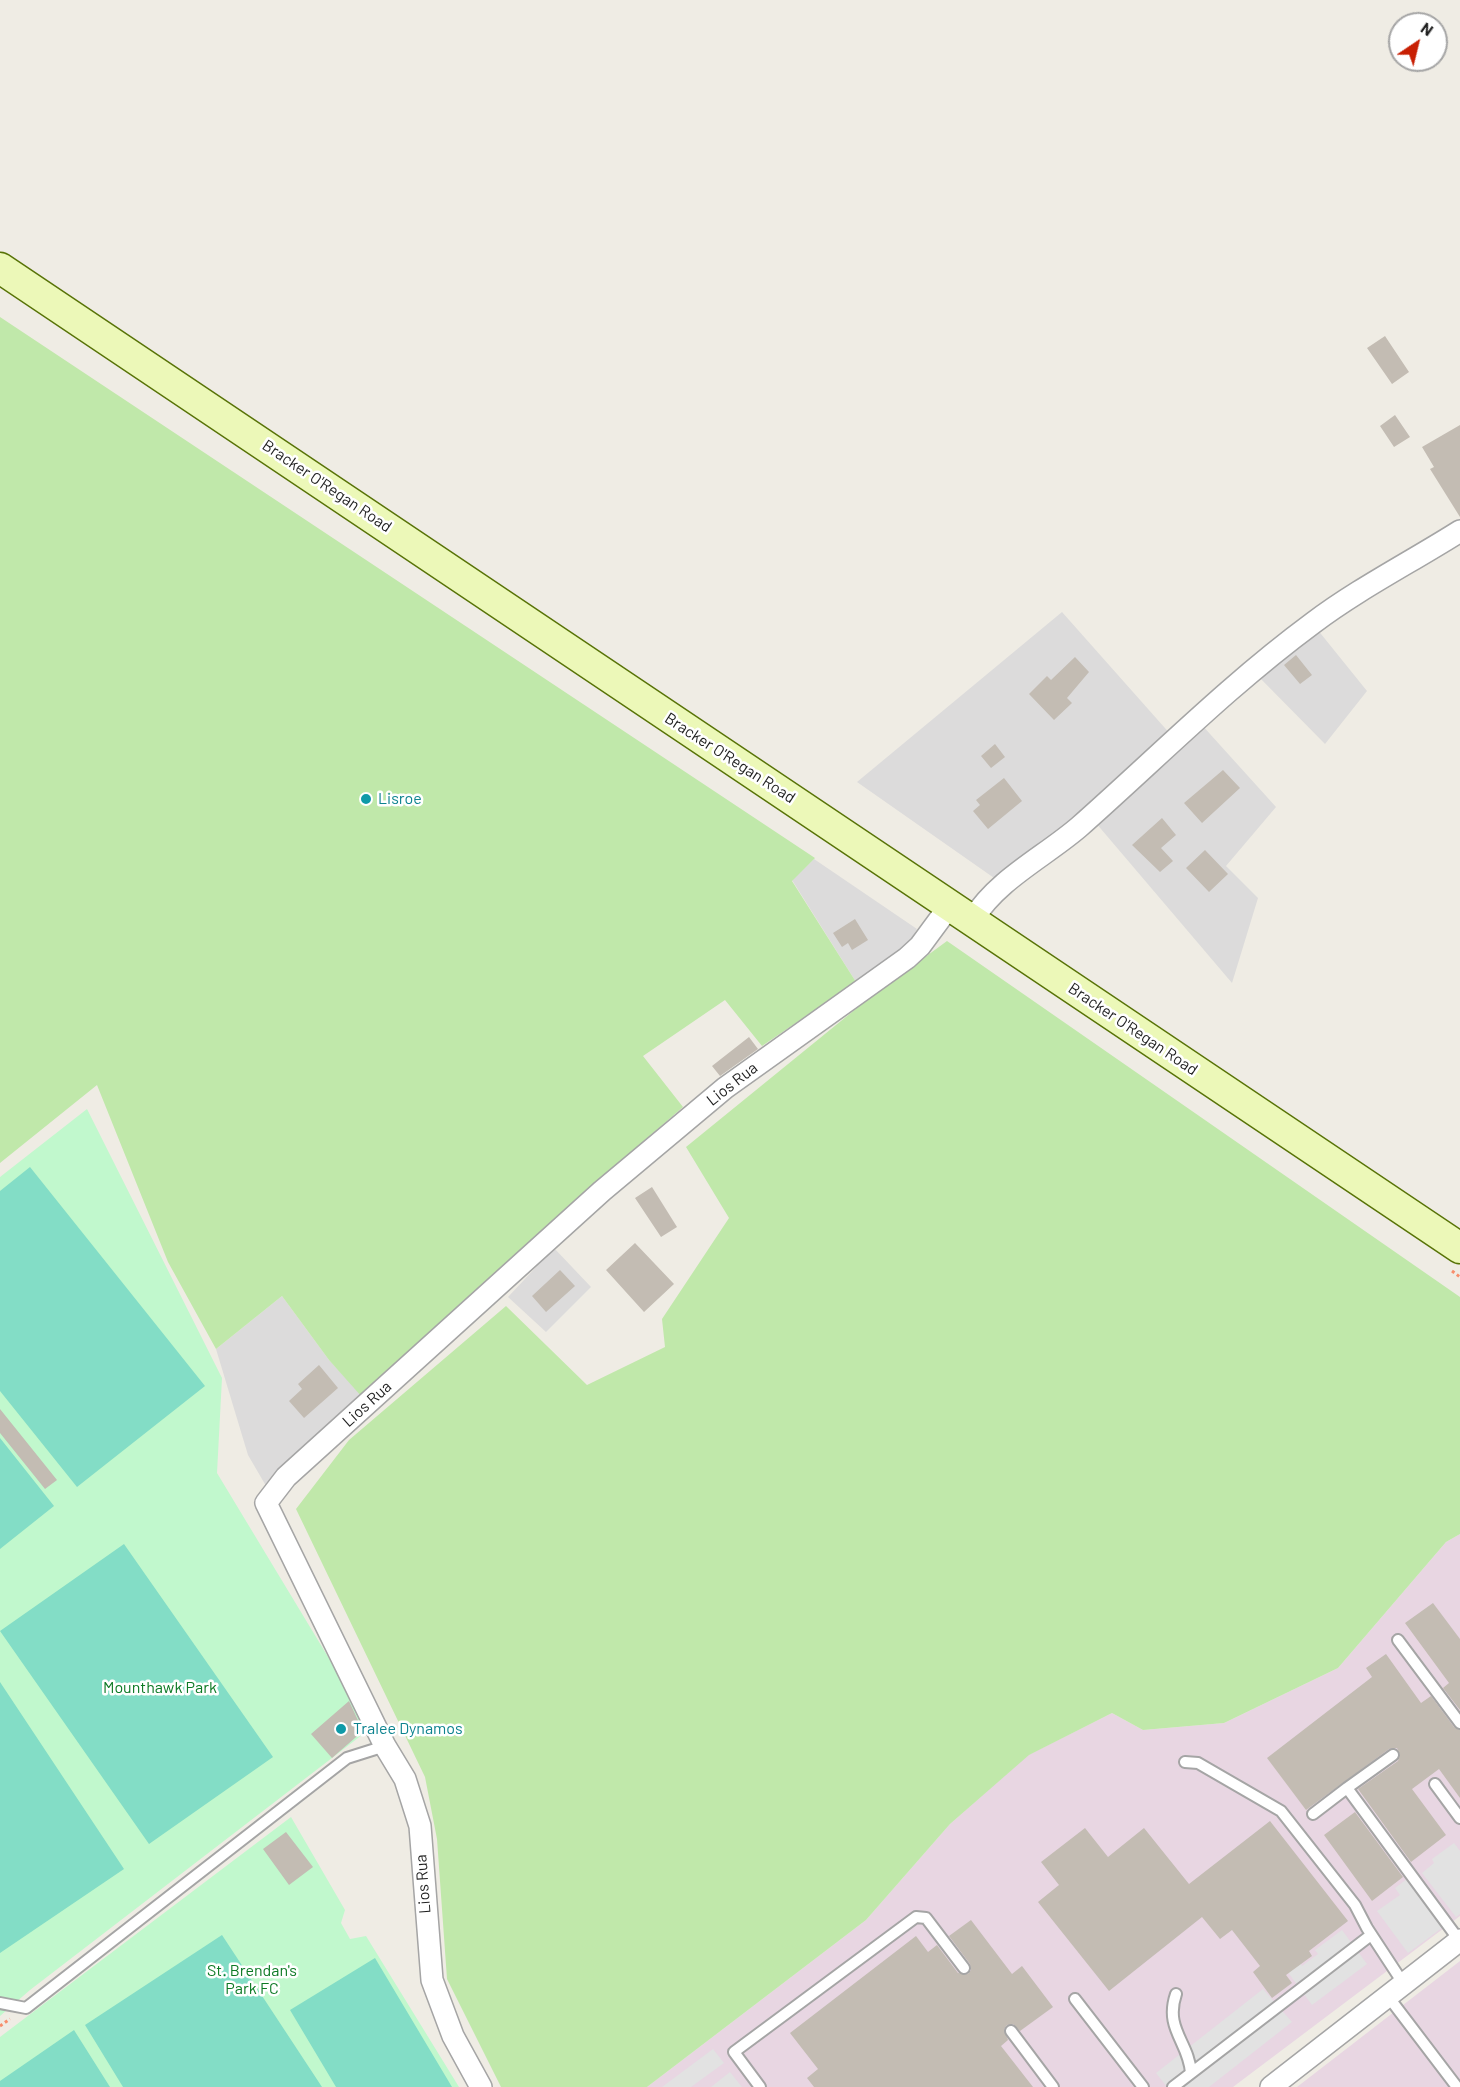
<!DOCTYPE html>
<style>
body{margin:0}
#map{position:relative;width:1460px;height:2087px;overflow:hidden;background:#efece4;font-family:Barlow,sans-serif}
canvas{display:block}
.north{position:absolute;left:1388px;top:12px;width:60px;height:60px;box-sizing:border-box;background:#fff;border:2px solid #a5a5a5;border-radius:50%;rotate:35deg;font-size:16px;font-weight:700;line-height:24px;text-align:center;color:#1e1e1e}
.north::after{content:'';display:block;margin:auto;width:21px;height:27px;background:#c81f03;clip-path:polygon(50% 0,100% 100%,50% 72%,0 100%)}
</style>
<div id="map">
<canvas width="1460" height="2087"></canvas>
<div class="north">N</div>
</div>
<script>
const ctx = document.querySelector('canvas').getContext('2d');
ctx.lineJoin = 'round';
function paint(path, color) { ctx.fillStyle = color; ctx.fill(path, 'evenodd'); }
function stroke(path, color, width, dash) { ctx.strokeStyle = color; ctx.lineWidth = width; ctx.lineCap = dash ? 'butt' : 'round'; ctx.setLineDash(dash || []); ctx.stroke(path); }
function drawText(font, color, halo, rows, align = 'center') {
  ctx.font = font + ' Barlow,sans-serif'; ctx.lineWidth = 5; ctx.setLineDash([]); ctx.textBaseline = 'middle'; ctx.strokeStyle = halo; ctx.fillStyle = color; for (const [text, x, y, turn = 0] of rows) {
    ctx.save(); ctx.translate(x, y); ctx.rotate((+turn || 0) * Math.PI / 180); ctx.textAlign = isNaN(turn) ? turn : align; if (halo) ctx.strokeText(text, 0, 0); ctx.fillText(text, 0, 0); ctx.restore();
  }
}
paint(new Path2D(`
 M 1062,612 L 1180,745 L 1201,724 L 1276,807 L 1226,866 L 1258,898 L 1232,983 L 1084,809 L 997,880 L 857,782 Z
 M 1317,629 L 1367,691 L 1325,744 L 1256,674 Z
 M 814,859 L 917,929 L 908,945 L 856,982 L 792,880 Z
 M 554,1248 L 591,1287 L 546,1332 L 508,1297 Z
 M 282,1296 L 329,1360 L 365,1398 L 269,1491 L 248,1455 L 216,1349 Z`), '#dcdbdb');
paint(new Path2D(`
 M 1460,1534 L 1460,1916 L 1233,2087 L 647,2087 L 866,1920 L 950,1824 L 1028,1755 L 1112,1713 L 1143,1730 L 1224,1723 L 1338,1668 L 1446,1542 Z
 M 1460,1961 L 1460,2087 L 1297,2087 Z`), '#e8d6e2');
paint(new Path2D(`
 M 0,317 L 815,858 L 792,881 L 856,982 L 762,1046 L 725,1000 L 643,1056 L 683,1107 L 606,1174 L 362,1397 L 329,1360 L 282,1296 L 216,1349 L 168,1262 L 97,1085 L 0,1163 Z
 M 947,941 L 1460,1297 L 1460,1534 L 1446,1542 L 1338,1668 L 1224,1723 L 1143,1730 L 1112,1713 L 1029,1755 L 950,1824 L 866,1920 L 647,2087 L 501,2087 L 447,1979 L 437,1839 L 425,1777 L 296,1509 L 349,1440 L 506,1306 L 587,1385 L 665,1347 L 662,1319 L 729,1218 L 686,1147 L 868,999 Z`), '#c0e8aa');
paint(new Path2D(`
 M 87,1109 L 222,1378 L 217,1473 L 371,1728 L 30,1990 L 0,2016 L 0,1177 Z
 M 291,1817 L 345,1910 L 341,1923 L 350,1939 L 366,1936 L 459,2087 L 0,2087 L 0,2037 Z`), '#c1f8cd');
paint(new Path2D(`
 M 30,1167 L 205,1386 L 77,1487 L 0,1391 L 0,1191 Z
 M 0,1438 L 54,1506 L 0,1549 Z
 M 124,1544 L 273,1757 L 149,1844 L 0,1631 Z
 M 0,1682 L 124,1869 L 0,1953 Z
 M 222,1935 L 322,2087 L 123,2087 L 85,2025 Z
 M 375,1958 L 452,2087 L 336,2087 L 290,2010 Z
 M 74,2030 L 110,2087 L 0,2087 L 0,2081 Z`), '#83ddc6');
paint(new Path2D(`
 M 1454,1843 L 1460,1851 L 1460,1914 L 1456,1917 L 1422,1873 L 1434,1863 L 1432,1859 Z
 M 1407,1879 L 1442,1928 L 1408,1953 L 1377,1911 L 1400,1895 L 1395,1888 Z
 M 1342,1930 L 1367,1964 L 1312,2005 L 1287,1971 L 1299,1962 L 1302,1966 L 1318,1954 L 1315,1950 Z
 M 1263,1989 L 1292,2022 L 1209,2087 L 1167,2087 L 1156,2073 Z
 M 713,2049 L 724,2063 L 691,2087 L 662,2087 Z
 M 730,2072 L 742,2087 L 711,2087 Z`), '#e2e2e2');
paint(new Path2D(`
 M 1385,336 L 1409,372 L 1392,384 L 1367,348 Z
 M 1395,415 L 1410,437 L 1394,447 L 1380,426 Z
 M 1460,425 L 1460,517 L 1430,469 L 1434,467 L 1422,447 Z
 M 1296,655 L 1312,675 L 1300,684 L 1284,665 Z
 M 1075,657 L 1089,672 L 1067,698 L 1072,703 L 1054,720 L 1029,694 L 1047,676 L 1051,680 Z
 M 995,744 L 1005,757 L 991,768 L 981,756 Z
 M 1223,770 L 1240,788 L 1202,823 L 1184,803 Z
 M 1004,778 L 1022,801 L 988,829 L 973,811 L 980,805 L 976,800 Z
 M 1162,818 L 1176,835 L 1161,848 L 1173,861 L 1160,872 L 1132,845 Z
 M 1205,850 L 1228,874 L 1209,892 L 1186,868 Z
 M 855,919 L 868,940 L 852,950 L 848,943 L 842,947 L 833,933 Z
 M 749,1037 L 758,1049 L 720,1076 L 712,1066 Z
 M 652,1187 L 677,1227 L 661,1237 L 635,1198 Z
 M 635,1243 L 674,1284 L 644,1312 L 606,1270 Z
 M 560,1270 L 575,1286 L 546,1312 L 532,1296 Z
 M 319,1365 L 338,1388 L 304,1418 L 289,1401 L 302,1389 L 298,1384 Z
 M 0,1409 L 57,1480 L 45,1489 L 0,1433 Z
 M 1433,1603 L 1460,1639 L 1460,1710 L 1443,1688 L 1449,1683 L 1405,1623 Z
 M 1386,1654 L 1421,1703 L 1431,1696 L 1454,1727 L 1460,1730 L 1460,1798 L 1439,1769 L 1412,1789 L 1446,1835 L 1411,1862 L 1358,1789 L 1398,1761 L 1400,1755 L 1397,1748 L 1389,1749 L 1306,1810 L 1267,1758 L 1372,1677 L 1366,1668 Z
 M 349,1701 L 363,1731 L 332,1758 L 311,1734 Z
 M 1355,1812 L 1403,1877 L 1372,1901 L 1324,1835 Z
 M 1270,1821 L 1348,1921 L 1309,1951 L 1312,1956 L 1286,1975 L 1292,1983 L 1272,1998 L 1253,1972 L 1260,1966 L 1232,1930 L 1220,1939 L 1202,1917 L 1109,1991 L 1038,1902 L 1059,1885 L 1041,1862 L 1085,1828 L 1108,1857 L 1144,1828 L 1189,1884 Z
 M 286,1832 L 313,1867 L 289,1885 L 263,1849 Z
 M 971,1920 L 1012,1974 L 1022,1966 L 1053,2007 L 1020,2031 L 1013,2024 L 1007,2025 L 1004,2029 L 1008,2040 L 1001,2046 L 1033,2087 L 814,2087 L 807,2078 L 818,2069 L 790,2033 L 916,1936 L 928,1952 L 937,1945 L 958,1973 L 968,1974 L 971,1970 L 970,1964 L 949,1936 Z`), '#c3bcb3');
const service = new Path2D(`
 M 1398,1640 L 1460,1723
 M 1393,1755 L 1347,1788 L 1459,1940
 M 1185,1762 L 1198,1763 L 1281,1811 L 1355,1905 L 1367,1928 L 1403,1983
 M 1435,1784 L 1460,1818
 M 1313,1814 L 1347,1788
 M 1176,1994 C 1164,2029 1189,2042 1191,2073
 M 1387,1995 L 1457,2087
 M 1075,1999 L 1143,2087
 M 0,2003 L 26,2008 L 347,1758 L 385,1746
 M 1011,2031 L 1053,2087
 M 760,2087 L 734,2052 L 916,1917 L 926,1918 L 964,1968
 M 1173,2087 L 1371,1935`);
const minor = new Path2D(`
 M 973,919 C 998,879 1044,857 1079,827 C 1157,758 1229,685 1313,623 C 1358,589 1411,562 1460,531
 M 481,2087 L 453,2036 L 432,1980 L 420,1826 L 405,1779 L 385,1746 L 266,1503 L 286,1477 L 602,1191 L 725,1088 L 907,958 L 920,946 L 951,904
 M 1271,2087 L 1460,1940`);
const secondary = new Path2D(`
 M 0,268 L 1460,1248`);
stroke(service, '#a5a5a5', 14);
stroke(minor, '#a5a5a5', 24);
stroke(secondary, '#587307', 33);
stroke(new Path2D(`
 M 1452,1271 L 1460,1277
 M 0,2026 L 10,2019`), '#f78e6c', 3, [3, 3]);
stroke(service, '#fff', 10);
stroke(minor, '#fff', 21);
stroke(secondary, '#ecf8b8', 30);
for (const [x, y, r, color] of [
 [366,799,6,"#0f9aa8"],
 [341,1729,6,"#0f9aa8"]
]) { const dot = new Path2D(); dot.arc(x, y, r, 0, 2 * Math.PI); ctx.fillStyle = color; ctx.fill(dot); stroke(dot, '#fff', 2); }
drawText('16px', '#1e1e1e', '#fff', [
 ["Bracker O'Regan Road",327,486,34],
 ["Bracker O'Regan Road",730,758,33],
 ["Bracker O'Regan Road",1133,1029,34],
 ["Lios Rua",732,1084,-38],
 ["Lios Rua",367,1404,-42],
 ["Lios Rua",423,1884,-94]
]);
drawText('16px', '#0d838f', '#fff', [
 ["Lisroe",378,799],
 ["Tralee Dynamos",353,1729]
], 'left');
drawText('16px', '#0d7a25', '#fff', [
 ["Mounthawk Park",160,1688],
 ["St. Brendan's",252,1971],
 ["Park FC",252,1989]
]);
</script>
